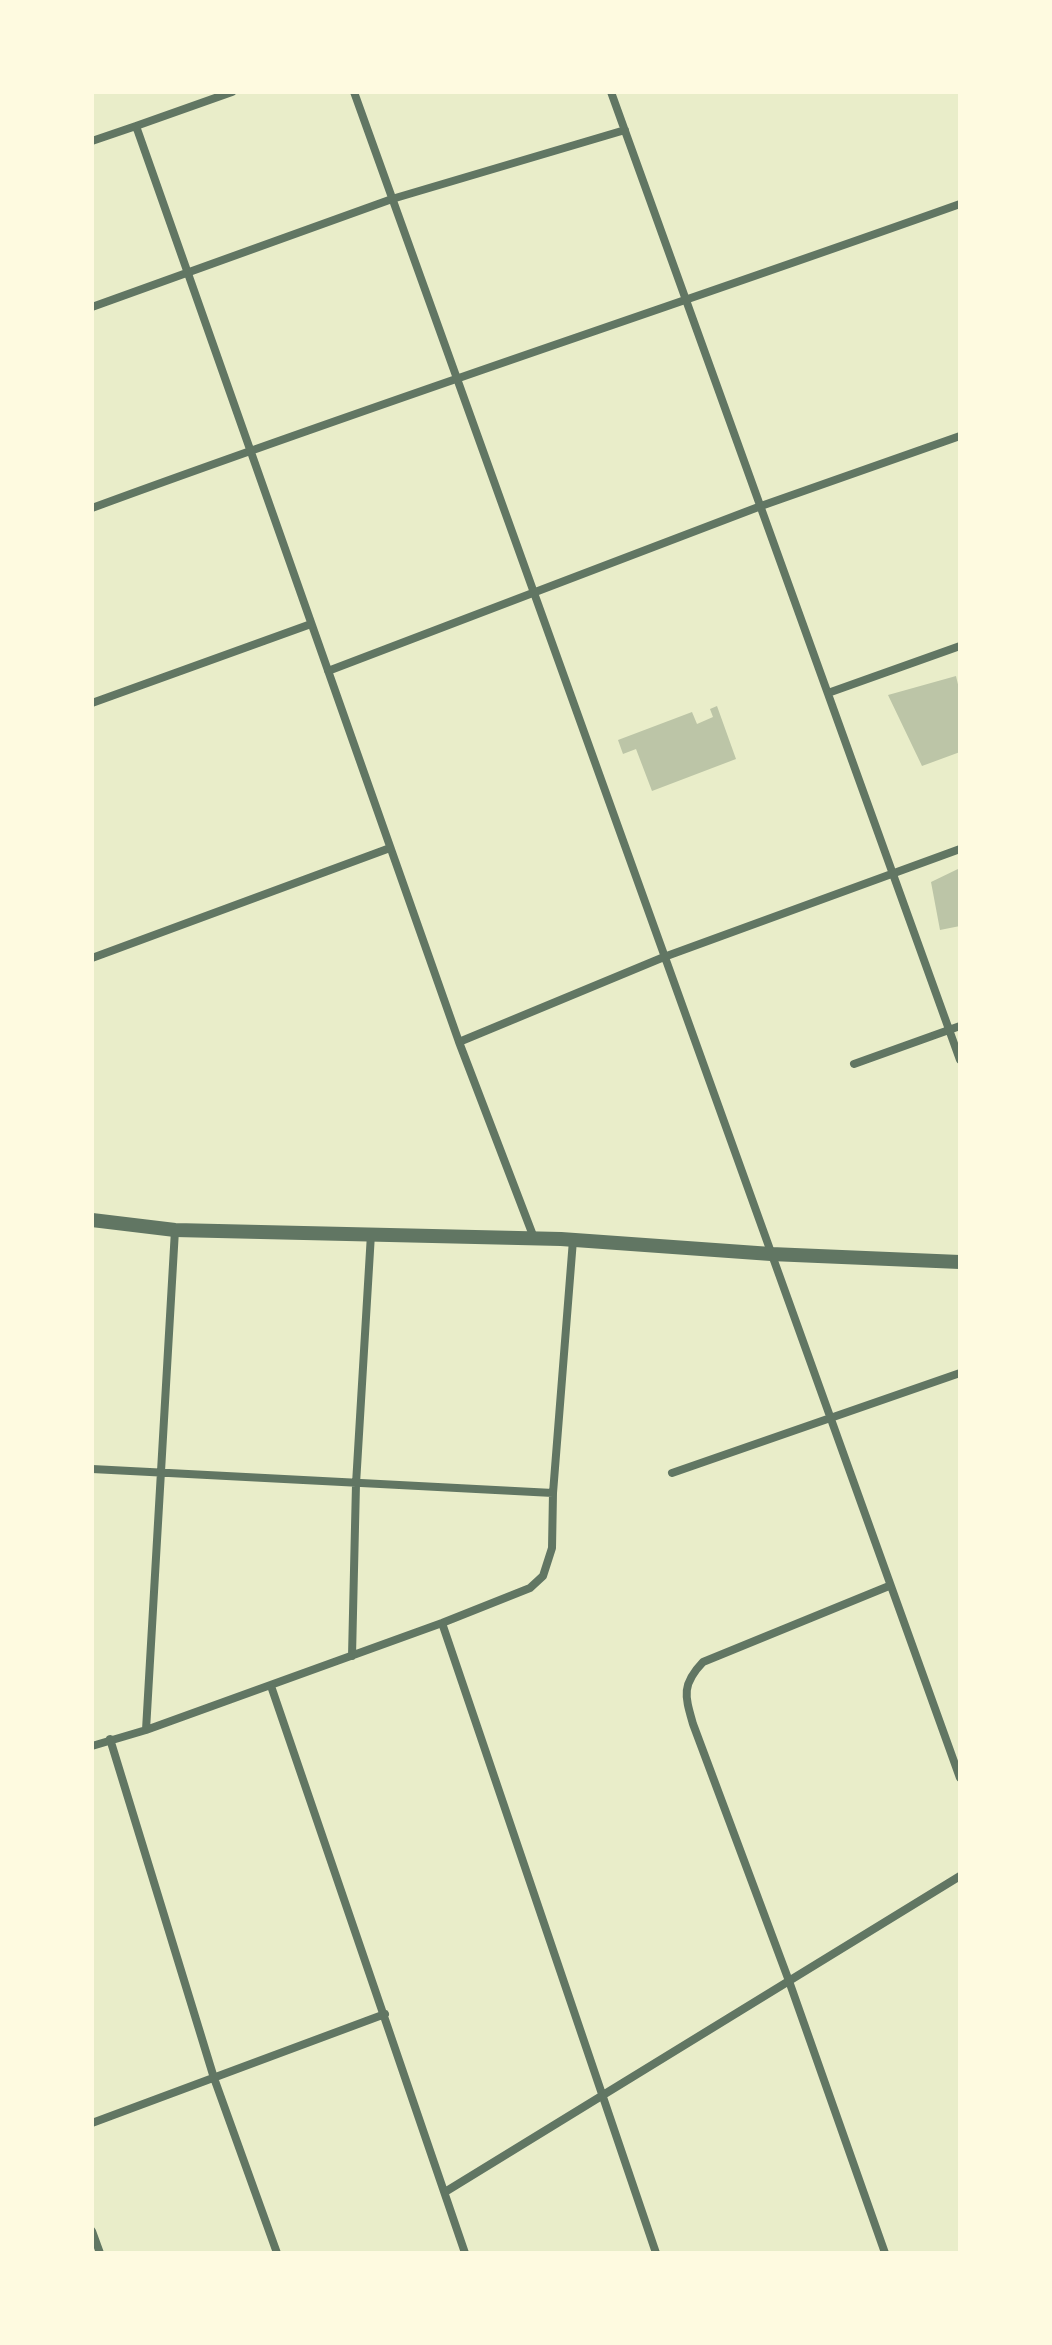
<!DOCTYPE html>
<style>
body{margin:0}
#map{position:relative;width:1052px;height:2345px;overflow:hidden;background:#e9edc9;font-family:Cabin,sans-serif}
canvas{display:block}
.frame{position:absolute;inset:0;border:94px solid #fefae0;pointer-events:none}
</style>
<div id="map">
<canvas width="1052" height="2345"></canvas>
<div class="frame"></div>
</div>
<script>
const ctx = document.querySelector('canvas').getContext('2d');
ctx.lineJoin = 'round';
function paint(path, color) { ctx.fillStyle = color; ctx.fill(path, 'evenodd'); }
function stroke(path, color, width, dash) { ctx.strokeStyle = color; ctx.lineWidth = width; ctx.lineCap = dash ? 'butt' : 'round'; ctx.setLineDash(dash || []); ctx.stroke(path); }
paint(new Path2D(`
 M 956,676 L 960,693 L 960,752 L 922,766 L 888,695 Z
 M 717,706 L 736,759 L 652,791 L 636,749 L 623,754 L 618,740 L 692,712 L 697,724 L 713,717 L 710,709 Z
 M 960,868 L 960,926 L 940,930 L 931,882 Z`), '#bcc5a7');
stroke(new Path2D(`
 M 232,92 L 136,126 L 459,1042
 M 354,92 L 960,1778
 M 611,92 L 960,1060
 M 92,141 L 136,126
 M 92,307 L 392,199 L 625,130
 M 92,508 C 380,402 671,307 960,204
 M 328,671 L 761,506 L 960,436
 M 828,693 L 960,646
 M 92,703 L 311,624
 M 92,958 L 390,848
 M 854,1064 L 960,1026
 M 534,1238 L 459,1042 L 664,957 L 960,849
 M 92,1469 L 553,1493
 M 672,1473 L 960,1373
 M 442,1623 L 656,2253
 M 352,1656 L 356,1484 L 371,1234
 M 271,1686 L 465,2253
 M 146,1730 L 442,1623 L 530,1588 L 543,1576 L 552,1548 L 553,1493 L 573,1240
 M 110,1739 L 214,2078 L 277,2253
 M 92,1746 L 146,1730 L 175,1230
 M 92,2123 L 385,2014
 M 445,2192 L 960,1876
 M 92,2231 L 100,2253
 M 885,2253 L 789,1981 L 693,1724 C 685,1696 681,1685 703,1662 L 889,1586`), '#617663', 8);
stroke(new Path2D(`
 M 92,1220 L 175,1230 L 561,1239 L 771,1254 L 960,1262`), '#617663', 14);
</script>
